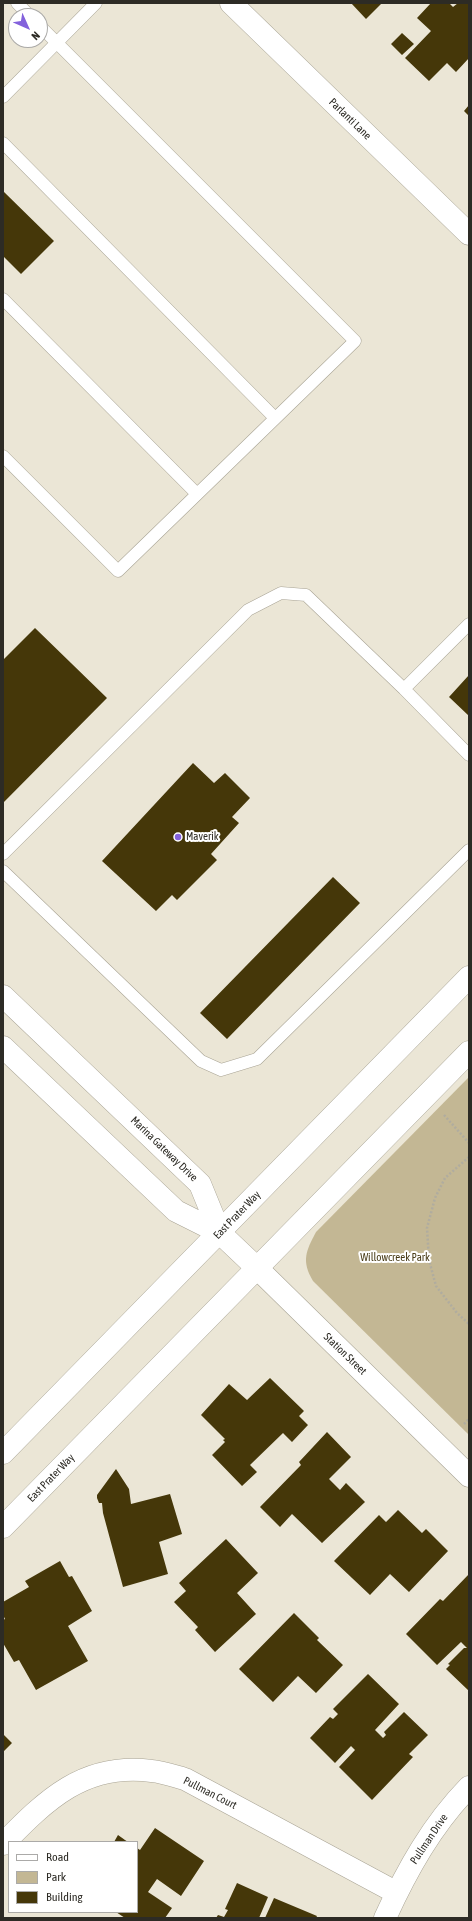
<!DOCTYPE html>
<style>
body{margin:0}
#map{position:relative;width:472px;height:1921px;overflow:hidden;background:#ebe6d6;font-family:"Asap Condensed",sans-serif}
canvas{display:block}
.frame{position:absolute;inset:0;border:4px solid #2d2b25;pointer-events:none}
.legend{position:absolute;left:8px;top:1841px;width:130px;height:72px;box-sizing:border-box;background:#fff;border:1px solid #abaaa8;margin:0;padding:5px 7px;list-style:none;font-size:12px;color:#2d2b25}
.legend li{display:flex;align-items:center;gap:8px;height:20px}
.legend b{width:20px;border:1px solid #abaaa8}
.north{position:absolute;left:8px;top:8px;width:40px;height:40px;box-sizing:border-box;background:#fff;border:1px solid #abaaa8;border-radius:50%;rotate:135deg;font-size:11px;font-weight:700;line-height:16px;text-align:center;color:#2d2b25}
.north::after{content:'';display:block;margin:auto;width:14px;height:18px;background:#8361dc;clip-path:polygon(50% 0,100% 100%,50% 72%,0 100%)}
</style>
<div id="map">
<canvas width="472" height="1921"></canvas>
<div class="frame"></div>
<ul class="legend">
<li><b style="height:5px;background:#fff"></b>Road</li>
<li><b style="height:11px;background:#c3b794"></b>Park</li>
<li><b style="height:11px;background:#453709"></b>Building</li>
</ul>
<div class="north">N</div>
</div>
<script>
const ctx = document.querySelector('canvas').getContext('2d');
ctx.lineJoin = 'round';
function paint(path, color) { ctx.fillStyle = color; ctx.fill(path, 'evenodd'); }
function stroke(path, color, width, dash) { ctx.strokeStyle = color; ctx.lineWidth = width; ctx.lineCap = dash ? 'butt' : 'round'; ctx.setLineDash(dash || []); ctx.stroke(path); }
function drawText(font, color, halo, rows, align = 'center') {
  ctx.font = font + ' "Asap Condensed",sans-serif'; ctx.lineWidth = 4; ctx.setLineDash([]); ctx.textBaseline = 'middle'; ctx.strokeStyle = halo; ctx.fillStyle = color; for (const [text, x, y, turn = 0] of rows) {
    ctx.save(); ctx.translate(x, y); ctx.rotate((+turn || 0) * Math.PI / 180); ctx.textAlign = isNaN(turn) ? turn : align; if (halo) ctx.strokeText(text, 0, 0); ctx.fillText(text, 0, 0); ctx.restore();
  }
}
paint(new Path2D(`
 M 469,1077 L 469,1435 L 313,1281 C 301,1261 306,1251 316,1232 Z`), '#c3b794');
paint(new Path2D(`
 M 351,3 L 382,3 L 366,19 Z
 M 431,3 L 449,3 L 453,7 L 458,3 L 469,3 L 469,58 L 456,72 L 447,63 L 429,81 L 405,58 L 431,31 L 417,18 Z
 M 402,33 L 414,44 L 402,55 L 391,44 Z
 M 469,105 L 469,116 L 464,111 Z
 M 3,191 L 54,241 L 21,274 L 3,256 Z
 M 35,628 L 107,698 L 3,803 L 3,660 Z
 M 469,675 L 469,716 L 449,697 Z
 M 193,763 L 214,783 L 225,773 L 250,798 L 232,817 L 239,823 L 211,854 L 217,860 L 177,900 L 172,895 L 156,911 L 102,861 Z
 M 333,877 L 360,903 L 227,1039 L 200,1013 Z
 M 270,1378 L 304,1411 L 299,1416 L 308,1425 L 292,1442 L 283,1433 L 250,1465 L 257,1472 L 242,1486 L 212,1455 L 225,1442 L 223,1440 L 225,1439 L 201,1415 L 229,1384 L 247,1400 Z
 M 327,1432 L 351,1457 L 329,1479 L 340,1490 L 346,1483 L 365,1502 L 322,1543 L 292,1514 L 280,1527 L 260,1507 L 301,1465 L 299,1462 Z
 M 116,1469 L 129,1489 L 131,1504 L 170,1494 L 182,1534 L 159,1542 L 168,1574 L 123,1587 L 103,1513 L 102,1503 L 99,1503 L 97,1498 L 97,1495 Z
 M 398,1510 L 422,1533 L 426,1529 L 448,1551 L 409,1592 L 390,1574 L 370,1595 L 334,1561 L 379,1515 L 386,1522 Z
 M 226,1539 L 258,1573 L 237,1593 L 256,1614 L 215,1652 L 195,1630 L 198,1627 L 174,1602 L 186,1591 L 179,1583 Z
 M 60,1561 L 69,1577 L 72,1576 L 92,1611 L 68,1626 L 88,1661 L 36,1690 L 19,1660 L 14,1662 L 3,1643 L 3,1620 L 5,1619 L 3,1615 L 3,1602 L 29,1587 L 25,1581 Z
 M 469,1574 L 469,1691 L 446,1669 L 450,1665 L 448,1664 L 464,1648 L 467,1648 L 461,1642 L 437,1665 L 406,1634 L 440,1599 L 443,1601 Z
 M 294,1613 L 319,1638 L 317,1640 L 343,1665 L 316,1693 L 298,1676 L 273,1702 L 239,1669 Z
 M 368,1674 L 399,1704 L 375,1730 L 383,1738 L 386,1735 L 384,1732 L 404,1712 L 428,1735 L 409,1754 L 413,1757 L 372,1800 L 339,1767 L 355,1750 L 351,1746 L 335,1763 L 310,1738 L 330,1717 L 333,1719 L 338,1714 L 333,1709 Z
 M 3,1734 L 12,1743 L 3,1752 Z
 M 155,1828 L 204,1861 L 181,1896 L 157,1879 L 148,1892 L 172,1908 L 165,1918 L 125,1918 L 116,1912 L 137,1912 L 137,1848 L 140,1850 Z
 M 118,1835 L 125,1840 L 128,1842 L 114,1842 Z
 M 237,1883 L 268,1897 L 259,1918 L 216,1918 L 218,1915 L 224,1917 L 228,1910 L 225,1909 Z
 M 274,1898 L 317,1916 L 316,1918 L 265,1918 Z`), '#453709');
const service = new Path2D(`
 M 17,3 L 30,16
 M 3,97 L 96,3
 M 3,143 L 275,418
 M 3,299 L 197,494
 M 3,456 L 118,571 L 355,341 L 40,26
 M 469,624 L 404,689 L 469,755
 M 3,854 L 248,610 L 281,593 L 306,595 L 404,689
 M 3,871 L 201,1061 L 221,1070 L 257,1059 L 469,850`);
const minor = new Path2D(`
 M 231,3 L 469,234
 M 258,1269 L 469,1476
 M 3,1844 C 46,1800 84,1762 152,1771 C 163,1772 174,1776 185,1779 L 397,1893
 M 385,1918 C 407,1870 432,1825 469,1787`);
const tertiary = new Path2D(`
 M 3,996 L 200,1184 L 220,1233
 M 3,1047 L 176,1211 L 220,1233 L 258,1269`);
const secondary = new Path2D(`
 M 3,1453 L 469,977
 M 3,1527 L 469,1052`);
stroke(service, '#a8a394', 13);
stroke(minor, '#a8a394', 23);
stroke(tertiary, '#a8a394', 23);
stroke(secondary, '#a8a394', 23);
stroke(new Path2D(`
 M 444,1115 L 469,1143
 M 469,1157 L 445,1178 L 435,1198 L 427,1228 L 429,1260 L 436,1286 L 457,1313 L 469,1324
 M 464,1424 L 469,1419`), '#b0ac9f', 2.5, [2, 2]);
stroke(service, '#fff', 12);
stroke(minor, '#fff', 22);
stroke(tertiary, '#fff', 22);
stroke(secondary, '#fff', 22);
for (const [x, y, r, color] of [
 [178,837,4,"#8361dc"]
]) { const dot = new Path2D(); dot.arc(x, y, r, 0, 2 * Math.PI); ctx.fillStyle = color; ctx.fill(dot); stroke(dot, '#fff', 1.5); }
drawText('11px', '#2d2b25', '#fff', [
 ["Parlanti Lane",350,119,44],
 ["Marina Gateway Drive",164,1149,44],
 ["East Prater Way",237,1215,-46],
 ["Station Street",345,1354,44],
 ["East Prater Way",51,1478,-46],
 ["Pullman Court",210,1793,27],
 ["Pullman Drive",429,1839,-56]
]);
drawText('11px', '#2d2b25', '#fff', [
 ["Maverik",186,837]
], 'left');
drawText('11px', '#463915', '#fff', [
 ["Willowcreek Park",395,1258]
]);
</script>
